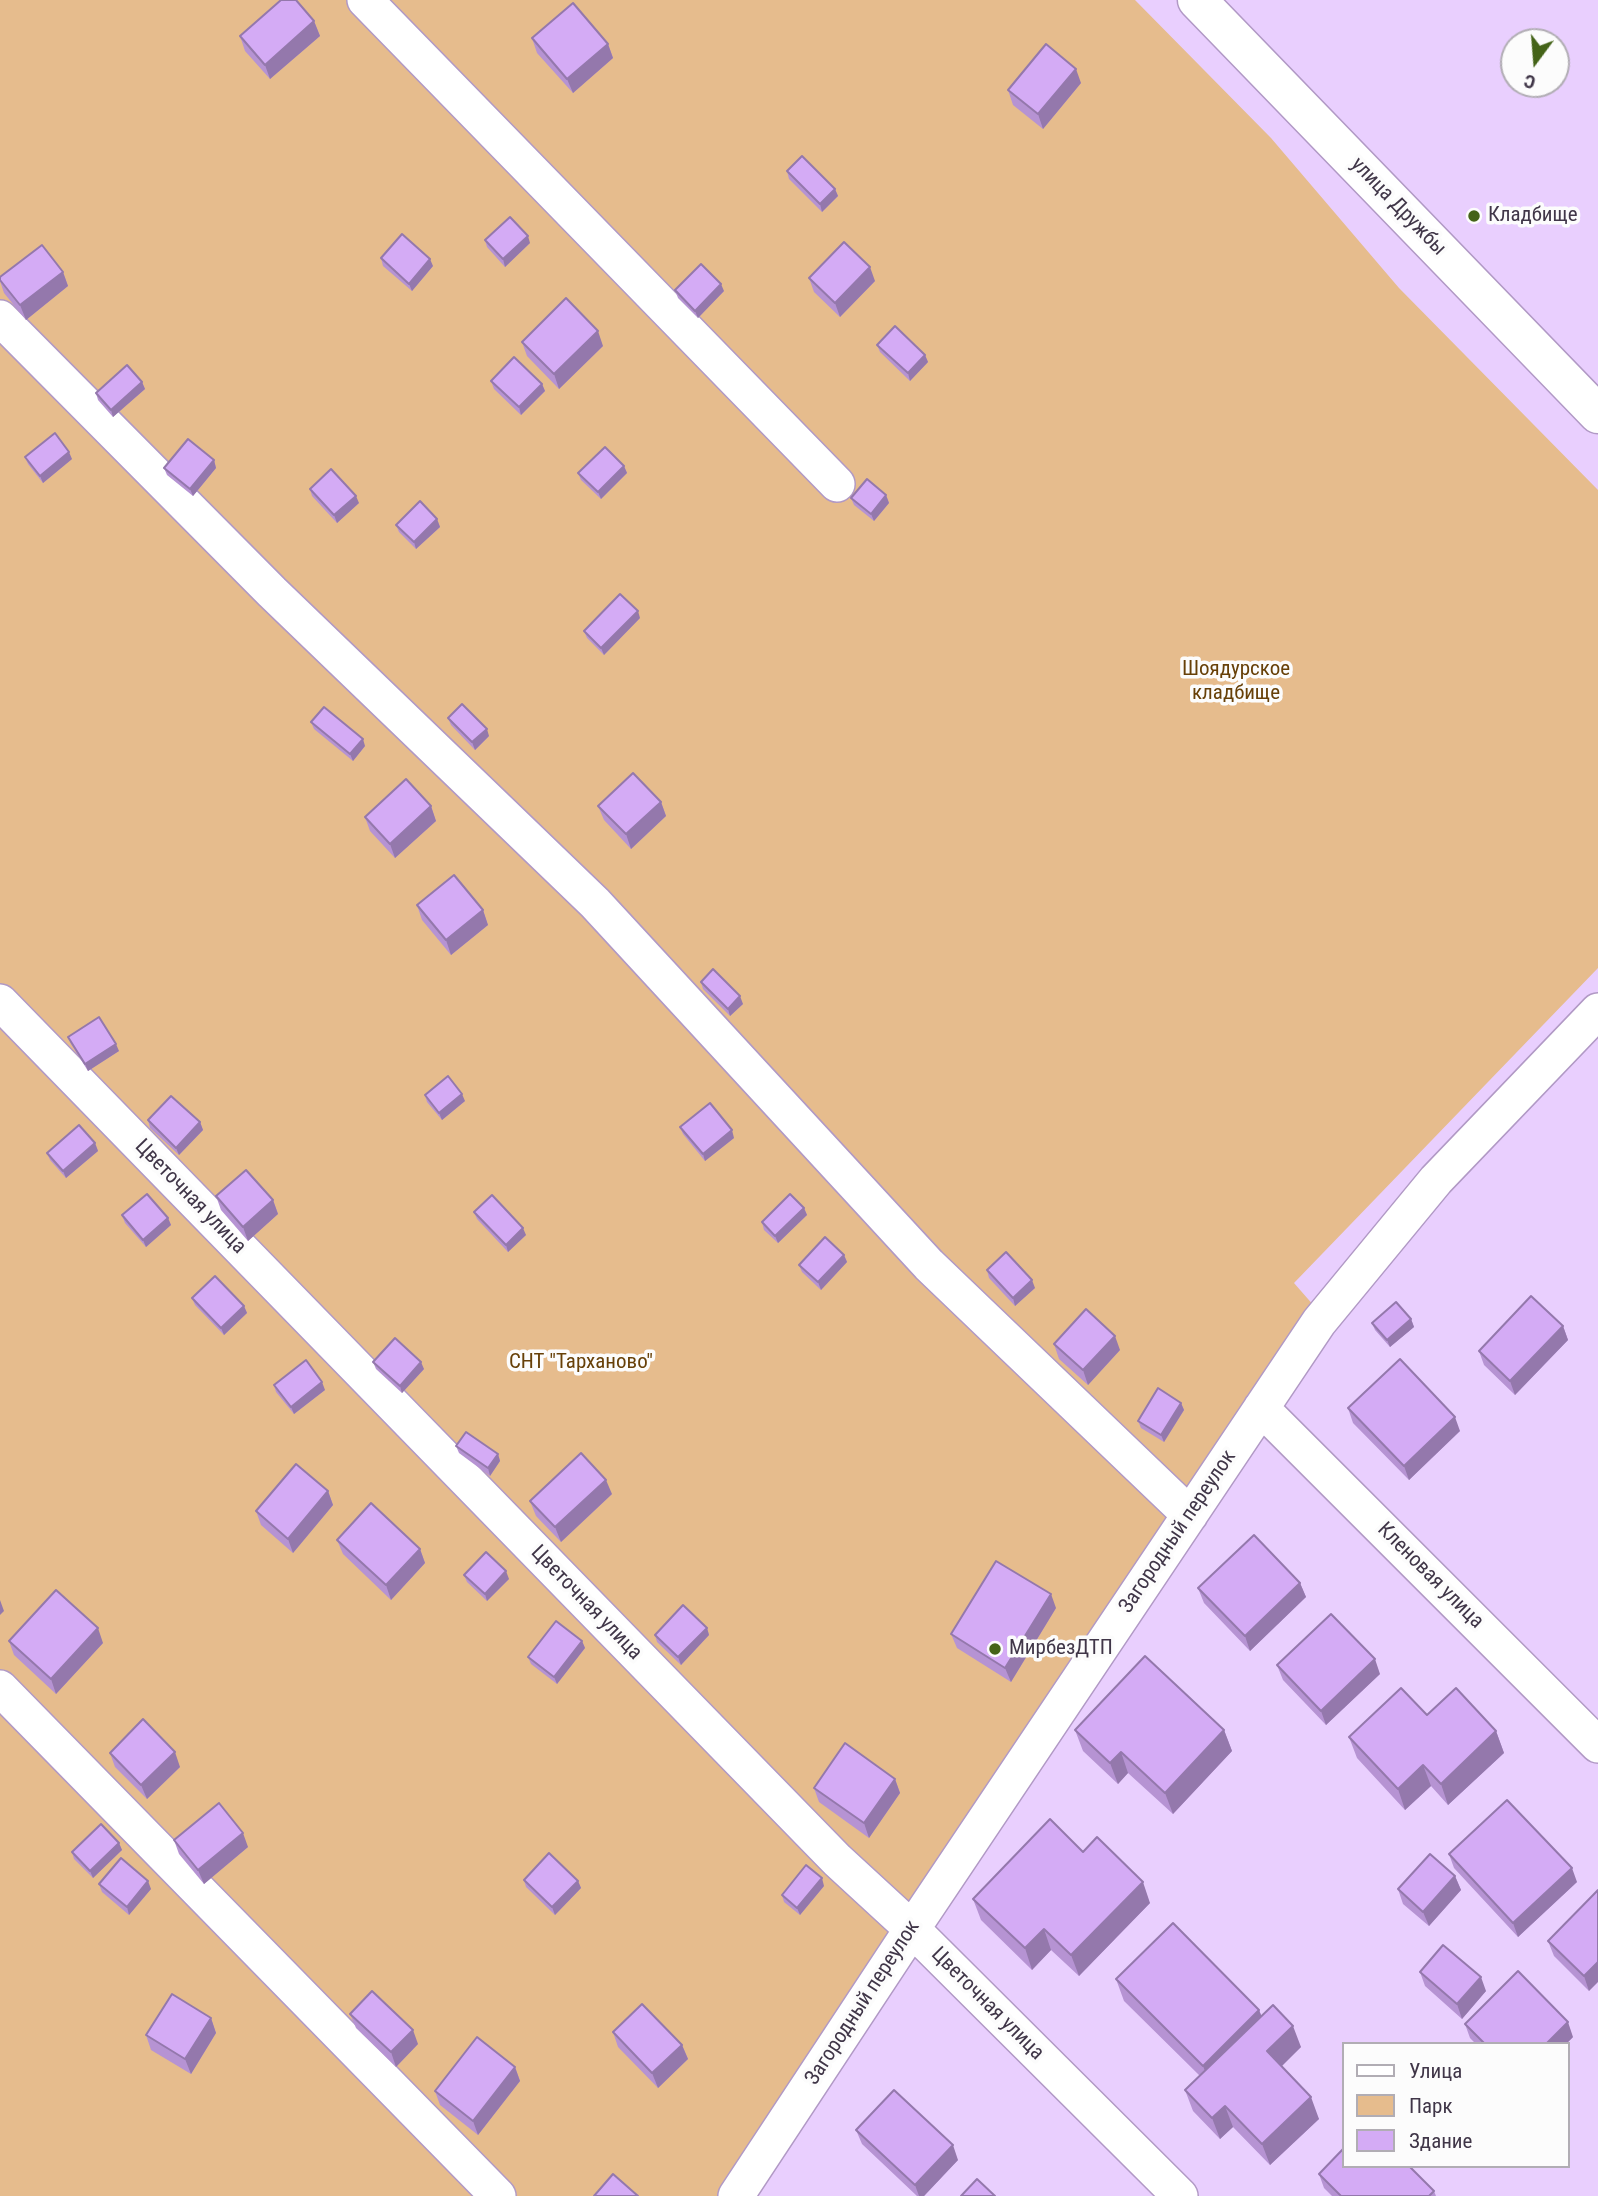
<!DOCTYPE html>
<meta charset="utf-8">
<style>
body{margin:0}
#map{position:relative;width:1598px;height:2196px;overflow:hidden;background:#e9cffe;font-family:"Roboto Condensed",sans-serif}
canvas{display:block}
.legend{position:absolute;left:1342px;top:2042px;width:228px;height:126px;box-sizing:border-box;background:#fcfcfc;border:2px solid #b1adb4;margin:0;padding:9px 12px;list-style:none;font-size:21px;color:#403648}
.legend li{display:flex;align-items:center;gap:14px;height:35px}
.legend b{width:35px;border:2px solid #b1adb4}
.north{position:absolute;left:1500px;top:28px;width:70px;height:70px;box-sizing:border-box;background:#fcfcfc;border:2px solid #b1adb4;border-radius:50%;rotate:196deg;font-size:19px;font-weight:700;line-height:28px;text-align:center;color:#403648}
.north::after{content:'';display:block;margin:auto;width:24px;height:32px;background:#446318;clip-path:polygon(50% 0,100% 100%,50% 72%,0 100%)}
</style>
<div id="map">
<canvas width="1598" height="2196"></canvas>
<ul class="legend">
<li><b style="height:9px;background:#fff"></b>Улица</li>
<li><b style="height:19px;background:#e6bc8d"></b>Парк</li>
<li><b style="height:19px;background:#d4abf5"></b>Здание</li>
</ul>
<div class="north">С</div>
</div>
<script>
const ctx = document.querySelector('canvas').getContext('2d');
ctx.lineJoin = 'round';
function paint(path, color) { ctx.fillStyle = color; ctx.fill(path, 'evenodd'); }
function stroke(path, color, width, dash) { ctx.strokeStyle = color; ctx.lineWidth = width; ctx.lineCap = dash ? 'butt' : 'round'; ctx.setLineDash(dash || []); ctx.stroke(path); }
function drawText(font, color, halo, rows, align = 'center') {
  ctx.font = font + ' "Roboto Condensed",sans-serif'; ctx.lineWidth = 7; ctx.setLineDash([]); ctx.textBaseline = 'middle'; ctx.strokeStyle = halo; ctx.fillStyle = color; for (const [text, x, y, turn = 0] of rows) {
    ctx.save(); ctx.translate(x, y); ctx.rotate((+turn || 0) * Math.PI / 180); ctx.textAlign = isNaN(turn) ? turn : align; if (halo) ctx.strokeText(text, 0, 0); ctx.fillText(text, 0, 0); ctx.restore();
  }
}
paint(new Path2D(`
 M 0,0 L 1135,0 L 1271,138 L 1399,288 L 1598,490 L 1598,968 L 1294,1283 L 1315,1307 L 727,2196 L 0,2196 Z`), '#e6bc8d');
const street = new Path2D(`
 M 365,0 L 837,484
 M 0,318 L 272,592 L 595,903 L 929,1265 L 1190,1515
 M 0,1002 L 837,1860 L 912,1929 L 1180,2196
 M 1261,1408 L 1598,1745
 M 0,1688 L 498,2196
 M 736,2196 L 912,1929 L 1319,1322 L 1436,1180 L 1598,1011`);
const secondary = new Path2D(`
 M 1197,0 L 1598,414`);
stroke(street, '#b199c5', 38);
stroke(secondary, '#b199c5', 41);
stroke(street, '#fff', 35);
stroke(secondary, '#fff', 38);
paint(new Path2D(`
 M 314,21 L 320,36 L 270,79 L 245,51 L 240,36 Z
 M 532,38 L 608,44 L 613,58 L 573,93 L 537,53 Z
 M 1081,83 L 1043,129 L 1013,105 L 1008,90 Z
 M 787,171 L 835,189 L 838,196 L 822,212 L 789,179 Z
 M 485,240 L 530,243 L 505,267 L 487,247 Z
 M 381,258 L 433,266 L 412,291 L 383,266 Z
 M 63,272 L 68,286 L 26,320 L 4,293 L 0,281 L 0,280 Z
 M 809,278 L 875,281 L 840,317 L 814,292 Z
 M 675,290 L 724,291 L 698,318 L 678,298 Z
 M 522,342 L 603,346 L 559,389 L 527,356 Z
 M 877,345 L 925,355 L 928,362 L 910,381 L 880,352 Z
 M 491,381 L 542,384 L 545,391 L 521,415 L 494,389 Z
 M 142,382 L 145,389 L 113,417 L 98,400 L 96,393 Z
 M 25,457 L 72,459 L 43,483 L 28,464 Z
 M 214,460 L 216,468 L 193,496 L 167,475 L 164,468 Z
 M 624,466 L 627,473 L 601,499 L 581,480 L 578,473 Z
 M 310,489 L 359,503 L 337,523 L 312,496 Z
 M 886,495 L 889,503 L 874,521 L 854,505 L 851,498 Z
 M 437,519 L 440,527 L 416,549 L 399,532 L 396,525 Z
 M 640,618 L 604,655 L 587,638 L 584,631 Z
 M 448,718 L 489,736 L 475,750 L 451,725 Z
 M 311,722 L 365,746 L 353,761 L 314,729 Z
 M 661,802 L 666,816 L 631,849 L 604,820 L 598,806 Z
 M 431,806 L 436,821 L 395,858 L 370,831 L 365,817 Z
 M 417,905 L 483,910 L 488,925 L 451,955 L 422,920 Z
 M 701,982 L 743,1004 L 730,1016 L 703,989 Z
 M 68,1037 L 119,1051 L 88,1071 L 71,1044 Z
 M 425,1095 L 465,1101 L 442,1120 L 427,1102 Z
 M 148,1120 L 200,1122 L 203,1130 L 179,1155 L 150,1128 Z
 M 680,1127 L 734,1138 L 705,1161 L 683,1134 Z
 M 95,1143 L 98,1151 L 66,1178 L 50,1160 L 47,1153 Z
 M 216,1196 L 273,1200 L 278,1214 L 248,1241 L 221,1210 Z
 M 804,1208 L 807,1215 L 778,1243 L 764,1230 L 762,1222 Z
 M 474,1212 L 526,1235 L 508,1252 L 477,1219 Z
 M 122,1215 L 168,1218 L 171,1225 L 146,1247 L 125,1223 Z
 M 844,1255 L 847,1262 L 821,1290 L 802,1272 L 799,1265 Z
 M 987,1270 L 1035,1288 L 1015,1306 L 989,1278 Z
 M 192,1298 L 244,1306 L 247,1313 L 224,1335 L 195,1305 Z
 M 1411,1319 L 1414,1327 L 1390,1347 L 1375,1330 L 1372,1323 Z
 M 1563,1326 L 1568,1340 L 1515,1395 L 1484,1365 L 1479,1351 Z
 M 1054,1344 L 1120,1350 L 1088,1385 L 1059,1359 Z
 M 373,1362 L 424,1369 L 402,1393 L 376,1369 Z
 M 274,1385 L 325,1390 L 294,1414 L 276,1392 Z
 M 1181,1403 L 1184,1410 L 1164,1442 L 1141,1428 L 1138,1421 Z
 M 1348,1408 L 1460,1431 L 1409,1480 L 1353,1423 Z
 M 456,1446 L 498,1454 L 500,1461 L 490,1476 L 459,1453 Z
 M 328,1491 L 333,1505 L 293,1553 L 261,1525 L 256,1511 Z
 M 612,1494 L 561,1542 L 536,1516 L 530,1501 Z
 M 337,1540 L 420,1549 L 425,1563 L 391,1600 L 343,1554 Z
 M 464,1575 L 509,1579 L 487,1601 L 467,1582 Z
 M 1300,1583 L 1306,1597 L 1250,1651 L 1204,1603 L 1198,1588 Z
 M 1056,1608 L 1011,1682 L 957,1648 L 951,1634 Z
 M 707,1628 L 709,1635 L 681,1665 L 657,1642 L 655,1635 Z
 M 9,1641 L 103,1643 L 56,1694 L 14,1655 Z
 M 582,1641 L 585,1648 L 557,1684 L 531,1664 L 528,1657 Z
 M 1277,1665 L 1380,1674 L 1326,1725 L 1283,1680 Z
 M 1427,1715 L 1496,1731 L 1504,1753 L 1448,1805 L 1431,1786 L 1405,1810 L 1357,1758 L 1349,1737 Z
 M 1075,1730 L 1224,1730 L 1232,1751 L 1173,1814 L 1128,1773 L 1118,1784 L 1083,1751 Z
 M 110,1753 L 180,1767 L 147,1799 L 115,1767 Z
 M 895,1779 L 900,1793 L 869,1838 L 819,1802 L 814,1788 Z
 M 174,1840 L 248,1847 L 204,1884 L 179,1854 Z
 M 119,1843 L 122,1850 L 93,1878 L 74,1859 L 72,1852 Z
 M 1083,1852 L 1150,1903 L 1079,1976 L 1051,1950 L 1032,1970 L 981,1920 L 973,1899 Z
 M 1449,1854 L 1577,1882 L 1518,1937 L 1454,1868 Z
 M 1455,1876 L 1461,1890 L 1429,1926 L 1403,1904 L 1398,1889 Z
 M 524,1880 L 578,1881 L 581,1888 L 555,1915 L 526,1887 Z
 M 99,1884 L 151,1889 L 129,1915 L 102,1892 Z
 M 824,1886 L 800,1915 L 784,1902 L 782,1895 Z
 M 1598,1890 L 1589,1991 L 1554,1956 L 1548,1941 Z
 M 1420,1972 L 1486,1991 L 1462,2019 L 1425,1986 Z
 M 1116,1979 L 1259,2010 L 1262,2017 L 1301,2047 L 1281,2066 L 1319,2119 L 1270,2165 L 1233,2127 L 1220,2139 L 1193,2111 L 1185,2090 L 1200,2076 L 1124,2001 Z
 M 350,2014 L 418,2044 L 396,2067 L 356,2028 Z
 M 211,2018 L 216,2033 L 191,2074 L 151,2050 L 146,2035 Z
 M 1465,2024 L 1573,2037 L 1566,2044 L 1476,2044 L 1470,2038 Z
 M 613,2032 L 682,2045 L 688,2059 L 658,2088 L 618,2047 Z
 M 515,2067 L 520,2081 L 478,2135 L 440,2105 L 435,2091 Z
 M 856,2130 L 958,2160 L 924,2196 L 917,2196 L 862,2144 Z
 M 1319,2174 L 1434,2191 L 1436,2196 L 1332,2196 L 1324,2188 Z`), '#b693d3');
paint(new Path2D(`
 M 314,21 L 320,36 L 270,79 L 265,65 Z
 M 608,44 L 613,58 L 573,93 L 567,79 Z
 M 1076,69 L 1081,83 L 1043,129 L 1038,114 Z
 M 835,189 L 838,196 L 822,212 L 820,204 Z
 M 528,236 L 530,243 L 505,267 L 503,259 Z
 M 430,259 L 433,266 L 412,291 L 409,284 Z
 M 870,267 L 875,281 L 840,317 L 835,303 Z
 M 63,272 L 68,286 L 26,320 L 20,305 Z
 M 721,284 L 724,291 L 698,318 L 695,311 Z
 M 598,331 L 603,346 L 559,389 L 554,374 Z
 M 925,355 L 928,362 L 910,381 L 908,373 Z
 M 142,382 L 145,389 L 113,417 L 111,410 Z
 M 542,384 L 545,391 L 521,415 L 519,407 Z
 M 69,452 L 72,459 L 43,483 L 40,476 Z
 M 214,460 L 216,468 L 193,496 L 190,489 Z
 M 624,466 L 627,473 L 601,499 L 598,492 Z
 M 886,495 L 889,503 L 874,521 L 871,514 Z
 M 356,496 L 359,503 L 337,523 L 334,515 Z
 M 437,519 L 440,527 L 416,549 L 414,542 Z
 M 638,611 L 640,618 L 604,655 L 601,648 Z
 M 487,729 L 489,736 L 475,750 L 472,742 Z
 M 363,739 L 365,746 L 353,761 L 350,754 Z
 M 661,802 L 666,816 L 631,849 L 626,834 Z
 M 431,806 L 436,821 L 395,858 L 390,844 Z
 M 483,910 L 488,925 L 451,955 L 446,940 Z
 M 740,996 L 743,1004 L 730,1016 L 728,1009 Z
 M 116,1044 L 119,1051 L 88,1071 L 85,1064 Z
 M 462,1094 L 465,1101 L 442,1120 L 439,1113 Z
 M 200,1122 L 203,1130 L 179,1155 L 176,1148 Z
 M 732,1130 L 734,1138 L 705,1161 L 703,1154 Z
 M 95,1143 L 98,1151 L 66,1178 L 63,1171 Z
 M 273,1200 L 278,1214 L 248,1241 L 243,1227 Z
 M 804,1208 L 807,1215 L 778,1243 L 775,1236 Z
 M 168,1218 L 171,1225 L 146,1247 L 143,1240 Z
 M 523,1228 L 526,1235 L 508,1252 L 506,1245 Z
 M 844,1255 L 847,1262 L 821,1290 L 818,1282 Z
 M 1032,1280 L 1035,1288 L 1015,1306 L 1013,1298 Z
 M 244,1306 L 247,1313 L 224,1335 L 221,1328 Z
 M 1411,1319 L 1414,1327 L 1390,1347 L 1387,1340 Z
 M 1563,1326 L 1568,1340 L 1515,1395 L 1510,1381 Z
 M 1115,1336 L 1120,1350 L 1088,1385 L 1083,1370 Z
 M 421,1362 L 424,1369 L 402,1393 L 400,1386 Z
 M 322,1382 L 325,1390 L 294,1414 L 291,1407 Z
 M 1181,1403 L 1184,1410 L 1164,1442 L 1161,1435 Z
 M 1455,1417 L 1460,1431 L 1409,1480 L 1404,1466 Z
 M 498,1454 L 500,1461 L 490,1476 L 488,1468 Z
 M 606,1480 L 612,1494 L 561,1542 L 555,1527 Z
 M 328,1491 L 333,1505 L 293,1553 L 288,1539 Z
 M 420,1549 L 425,1563 L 391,1600 L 386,1585 Z
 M 506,1571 L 509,1579 L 487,1601 L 485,1594 Z
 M 1300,1583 L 1306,1597 L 1250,1651 L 1245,1636 Z
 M 1051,1594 L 1056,1608 L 1011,1682 L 1005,1668 Z
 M 0,1600 L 4,1611 L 0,1615 Z
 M 98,1628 L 103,1643 L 56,1694 L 51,1679 Z
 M 707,1628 L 709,1635 L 681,1665 L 678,1657 Z
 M 582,1641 L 585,1648 L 557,1684 L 554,1677 Z
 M 1375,1659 L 1380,1674 L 1326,1725 L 1321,1711 Z
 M 1224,1730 L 1232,1751 L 1173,1814 L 1165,1793 Z
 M 1496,1731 L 1504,1753 L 1448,1805 L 1441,1784 Z
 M 175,1752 L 180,1767 L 147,1799 L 141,1785 Z
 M 1121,1752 L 1128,1773 L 1118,1784 L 1110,1763 Z
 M 1423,1765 L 1431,1786 L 1405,1810 L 1398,1789 Z
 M 895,1779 L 900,1793 L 869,1838 L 864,1823 Z
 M 243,1833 L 248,1847 L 204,1884 L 198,1870 Z
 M 119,1843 L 122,1850 L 93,1878 L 90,1871 Z
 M 1572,1868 L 1577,1882 L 1518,1937 L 1513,1923 Z
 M 1455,1876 L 1461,1890 L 1429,1926 L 1423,1912 Z
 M 822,1878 L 824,1886 L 800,1915 L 797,1908 Z
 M 148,1881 L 151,1889 L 129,1915 L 127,1907 Z
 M 578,1881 L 581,1888 L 555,1915 L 552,1907 Z
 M 1143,1882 L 1150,1903 L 1079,1976 L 1071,1955 Z
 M 1044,1929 L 1051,1950 L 1032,1970 L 1025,1948 Z
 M 1598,1962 L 1598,1982 L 1589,1991 L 1584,1976 Z
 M 1481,1977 L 1486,1991 L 1462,2019 L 1457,2004 Z
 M 1259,2010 L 1267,2031 L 1211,2087 L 1203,2066 Z
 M 211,2018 L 216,2033 L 191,2074 L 185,2059 Z
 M 1568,2022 L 1573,2037 L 1566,2044 L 1546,2044 Z
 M 1293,2026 L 1301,2047 L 1275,2073 L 1267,2051 Z
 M 413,2030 L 418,2044 L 396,2067 L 391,2052 Z
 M 682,2045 L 688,2059 L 658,2088 L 652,2073 Z
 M 515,2067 L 520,2081 L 478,2135 L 473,2121 Z
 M 1311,2097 L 1319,2119 L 1270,2165 L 1262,2144 Z
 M 1225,2106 L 1233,2127 L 1220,2139 L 1212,2118 Z
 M 953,2145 L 958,2160 L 924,2196 L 919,2196 L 915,2185 Z`), '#9478ac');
const building = new Path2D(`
 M 281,0 L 296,0 L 314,21 L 265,65 L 240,36 Z
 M 573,3 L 608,44 L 567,79 L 532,38 Z
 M 1046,44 L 1076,69 L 1038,114 L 1008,90 Z
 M 802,156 L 835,189 L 820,204 L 787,171 Z
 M 510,217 L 528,236 L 503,259 L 485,240 Z
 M 402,234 L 430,259 L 409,284 L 381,258 Z
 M 844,242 L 870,267 L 835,303 L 809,278 Z
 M 42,245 L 63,272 L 20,305 L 0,280 L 0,277 Z
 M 701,264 L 721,284 L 695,311 L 675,290 Z
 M 566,298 L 598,331 L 554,374 L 522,342 Z
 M 895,326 L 925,355 L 908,373 L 877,345 Z
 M 514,357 L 542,384 L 519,407 L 491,381 Z
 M 127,365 L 142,382 L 111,410 L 96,393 Z
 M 55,433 L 69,452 L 40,476 L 25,457 Z
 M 188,439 L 214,460 L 190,489 L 164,468 Z
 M 605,447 L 624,466 L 598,492 L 578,473 Z
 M 331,469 L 356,496 L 334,515 L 310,489 Z
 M 867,479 L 886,495 L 871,514 L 851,498 Z
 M 420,501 L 437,519 L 414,542 L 396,525 Z
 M 620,594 L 638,611 L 601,648 L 584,631 Z
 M 462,704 L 487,729 L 472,742 L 448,718 Z
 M 324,707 L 363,739 L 350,754 L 311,722 Z
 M 633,773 L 661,802 L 626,834 L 598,806 Z
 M 406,779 L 431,806 L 390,844 L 365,817 Z
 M 454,875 L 483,910 L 446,940 L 417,905 Z
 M 713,969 L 740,996 L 728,1009 L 701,982 Z
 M 99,1017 L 116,1044 L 85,1064 L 68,1037 Z
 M 448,1076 L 462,1094 L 439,1113 L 425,1095 Z
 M 171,1096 L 200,1122 L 176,1148 L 148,1120 Z
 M 710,1103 L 732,1130 L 703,1154 L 680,1127 Z
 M 79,1125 L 95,1143 L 63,1171 L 47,1153 Z
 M 246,1170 L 273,1200 L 243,1227 L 216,1196 Z
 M 147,1194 L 168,1218 L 143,1240 L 122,1215 Z
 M 790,1194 L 804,1208 L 775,1236 L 762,1222 Z
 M 492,1195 L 523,1228 L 506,1245 L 474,1212 Z
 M 825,1237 L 844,1255 L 818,1282 L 799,1265 Z
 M 1006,1252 L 1032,1280 L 1013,1298 L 987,1270 Z
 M 215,1276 L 244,1306 L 221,1328 L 192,1298 Z
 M 1531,1296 L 1563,1326 L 1510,1381 L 1479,1351 Z
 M 1396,1302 L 1411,1319 L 1387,1340 L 1372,1323 Z
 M 1086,1309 L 1115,1336 L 1083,1370 L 1054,1344 Z
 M 395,1338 L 421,1362 L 400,1386 L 373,1362 Z
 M 1400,1359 L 1455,1417 L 1404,1466 L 1348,1408 Z
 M 306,1360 L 322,1382 L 291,1407 L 274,1385 Z
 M 1158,1388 L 1181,1403 L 1161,1435 L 1138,1421 Z
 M 466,1432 L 498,1454 L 488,1468 L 456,1446 Z
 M 581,1453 L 606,1480 L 555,1527 L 530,1501 Z
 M 296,1464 L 328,1491 L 288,1539 L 256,1511 Z
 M 371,1503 L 420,1549 L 386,1585 L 337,1540 Z
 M 1254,1535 L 1300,1583 L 1245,1636 L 1198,1588 Z
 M 486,1552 L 506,1571 L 485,1594 L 464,1575 Z
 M 996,1561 L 1051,1594 L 1005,1668 L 951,1634 Z
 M 56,1590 L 98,1628 L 51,1679 L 9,1641 Z
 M 683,1605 L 707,1628 L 678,1657 L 655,1635 Z
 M 1331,1614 L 1375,1659 L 1321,1711 L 1277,1665 Z
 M 556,1621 L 582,1641 L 554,1677 L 528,1657 Z
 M 1145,1656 L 1224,1730 L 1165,1793 L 1121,1752 L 1110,1763 L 1075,1730 Z
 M 1401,1688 L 1427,1715 L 1456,1688 L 1496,1731 L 1441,1784 L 1423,1765 L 1398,1789 L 1349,1737 Z
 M 143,1719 L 175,1752 L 141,1785 L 110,1753 Z
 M 845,1743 L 895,1779 L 864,1823 L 814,1788 Z
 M 1507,1800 L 1572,1868 L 1513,1923 L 1449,1854 Z
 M 219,1803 L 243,1833 L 198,1870 L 174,1840 Z
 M 1050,1819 L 1083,1852 L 1097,1837 L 1143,1882 L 1071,1955 L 1044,1929 L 1025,1948 L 973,1899 Z
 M 101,1824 L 119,1843 L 90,1871 L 72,1852 Z
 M 549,1853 L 578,1881 L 552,1907 L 524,1880 Z
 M 1430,1854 L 1455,1876 L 1423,1912 L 1398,1889 Z
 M 121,1858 L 148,1881 L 127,1907 L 99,1884 Z
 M 806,1865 L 822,1878 L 797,1908 L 782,1895 Z
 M 1598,1890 L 1598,1962 L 1584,1976 L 1548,1941 Z
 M 1173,1923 L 1259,2010 L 1203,2066 L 1116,1979 Z
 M 1443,1945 L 1481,1977 L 1457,2004 L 1420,1972 Z
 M 1518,1971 L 1568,2022 L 1546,2044 L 1485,2044 L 1465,2024 Z
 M 372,1991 L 413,2030 L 391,2052 L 350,2014 Z
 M 172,1994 L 211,2018 L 185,2059 L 146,2035 Z
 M 642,2004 L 682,2045 L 652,2073 L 613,2032 Z
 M 1273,2005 L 1293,2026 L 1267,2051 L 1311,2097 L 1262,2144 L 1225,2106 L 1212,2118 L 1185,2090 Z
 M 477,2037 L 515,2067 L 473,2121 L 435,2091 Z
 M 894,2090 L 953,2145 L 915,2185 L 856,2130 Z
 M 1344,2148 L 1344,2166 L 1409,2166 L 1434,2191 L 1429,2196 L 1341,2196 L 1319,2174 Z
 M 613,2174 L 638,2196 L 594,2196 Z
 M 977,2179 L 995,2196 L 961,2196 Z`);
paint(building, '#d4abf5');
stroke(building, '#9478ac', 2);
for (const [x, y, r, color] of [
 [1474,216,7,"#446318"],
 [995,1649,7,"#446318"]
]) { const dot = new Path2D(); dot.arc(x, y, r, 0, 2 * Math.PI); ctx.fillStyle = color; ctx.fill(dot); stroke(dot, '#fcfcfc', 2.5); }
drawText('21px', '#403648', '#fcfcfc', [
 ["улица Дружбы",1398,207,46],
 ["Цветочная улица",190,1197,46],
 ["Загородный переулок",1178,1532,-56],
 ["Кленовая улица",1430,1576,45],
 ["Цветочная улица",586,1603,46],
 ["Загородный переулок",863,2003,-57],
 ["Цветочная улица",987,2004,45]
]);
drawText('21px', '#403648', '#fcfcfc', [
 ["Кладбище",1488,216],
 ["МирбезДТП",1009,1649]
], 'left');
drawText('21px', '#674008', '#fcfcfc', [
 ["Шоядурское",1236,670],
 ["кладбище",1236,694],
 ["СНТ \"Тарханово\"",581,1363]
]);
</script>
